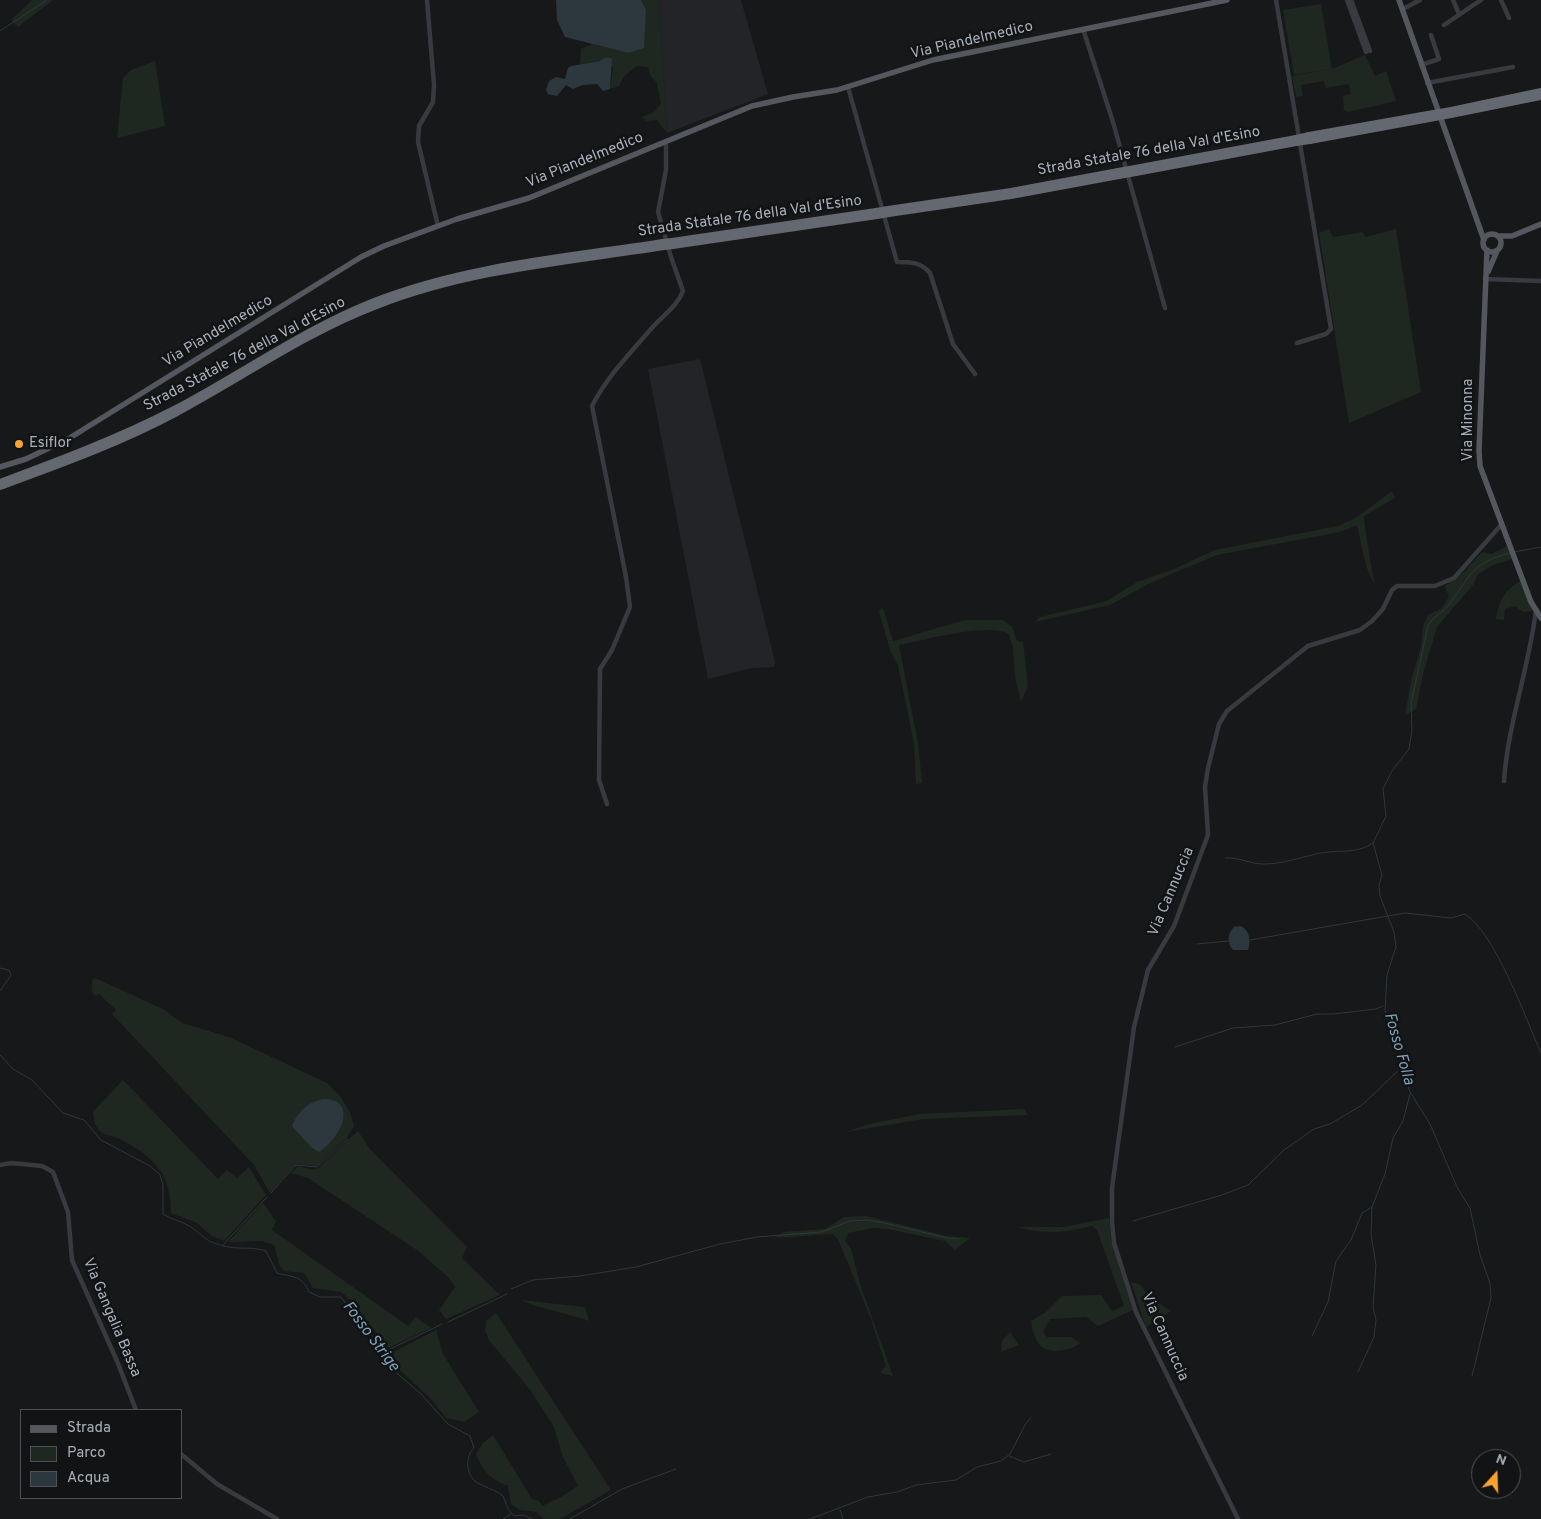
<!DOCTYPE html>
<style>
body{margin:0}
#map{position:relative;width:1541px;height:1519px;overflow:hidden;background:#17181a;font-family:Overpass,sans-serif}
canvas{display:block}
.legend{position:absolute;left:20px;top:1409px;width:162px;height:90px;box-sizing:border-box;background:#121315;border:1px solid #4e5257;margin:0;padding:6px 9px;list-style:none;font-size:15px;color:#a9b0ba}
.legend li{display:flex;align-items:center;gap:10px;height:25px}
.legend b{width:25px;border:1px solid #4e5257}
.north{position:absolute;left:1471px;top:1449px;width:50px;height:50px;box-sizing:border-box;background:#121315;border:1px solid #4e5257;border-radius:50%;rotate:20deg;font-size:14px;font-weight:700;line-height:20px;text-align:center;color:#a9b0ba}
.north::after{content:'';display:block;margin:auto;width:18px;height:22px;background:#f9a330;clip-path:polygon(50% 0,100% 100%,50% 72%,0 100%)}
</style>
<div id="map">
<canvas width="1541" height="1519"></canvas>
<ul class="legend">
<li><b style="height:6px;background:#54575e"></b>Strada</li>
<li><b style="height:14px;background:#1f2820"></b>Parco</li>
<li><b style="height:14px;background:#2d383e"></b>Acqua</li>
</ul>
<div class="north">N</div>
</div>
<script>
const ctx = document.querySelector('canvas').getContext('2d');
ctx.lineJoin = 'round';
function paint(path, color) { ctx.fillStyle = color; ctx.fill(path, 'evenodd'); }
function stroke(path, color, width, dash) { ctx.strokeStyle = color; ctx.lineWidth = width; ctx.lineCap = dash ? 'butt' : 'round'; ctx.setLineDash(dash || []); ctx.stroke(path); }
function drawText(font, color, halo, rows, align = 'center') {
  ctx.font = font + ' Overpass,sans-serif'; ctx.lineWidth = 5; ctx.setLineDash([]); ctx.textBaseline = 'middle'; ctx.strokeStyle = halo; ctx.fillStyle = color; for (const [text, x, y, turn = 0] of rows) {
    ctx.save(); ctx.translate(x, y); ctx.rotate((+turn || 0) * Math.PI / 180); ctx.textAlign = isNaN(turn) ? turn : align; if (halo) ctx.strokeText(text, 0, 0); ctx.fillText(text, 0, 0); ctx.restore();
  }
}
paint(new Path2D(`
 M 659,0 L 741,0 L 768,94 L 667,133 Z
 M 700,359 L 775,662 L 774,667 L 752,668 L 708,679 L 648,369 Z`), '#232427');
paint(new Path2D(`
 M 32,0 L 53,0 L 18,27 L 11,20 Z
 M 641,0 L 659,0 L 667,133 L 657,120 L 646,121 L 642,117 L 654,112 L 661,104 L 657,83 L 650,75 L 648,67 L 637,66 L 624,76 L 619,86 L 610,89 L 613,67 L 600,61 L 580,64 L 581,49 L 592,44 L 628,53 L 646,10 Z
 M 1321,4 L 1332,69 L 1365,55 L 1375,76 L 1386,71 L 1396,101 L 1348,112 L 1344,110 L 1343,96 L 1351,94 L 1349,84 L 1326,88 L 1324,81 L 1301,85 L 1303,96 L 1296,97 L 1292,76 L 1331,69 L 1294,75 L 1283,10 Z
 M 155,61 L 165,126 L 117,138 L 123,78 L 131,70 Z
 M 1329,229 L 1333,237 L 1362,232 L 1366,237 L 1396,229 L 1421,392 L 1349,423 L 1319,233 Z
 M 1392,491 L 1395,498 L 1364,516 C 1363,520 1373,576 1375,586 L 1366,566 L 1357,525 L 1340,532 L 1217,555 L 1150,583 L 1110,605 L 1035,622 L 1040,617 L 1107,601 L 1137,582 L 1174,569 L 1215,550 L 1338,526 L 1357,517 Z
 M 1507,546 L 1512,559 L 1493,565 L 1478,574 L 1473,585 L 1437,627 L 1423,674 L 1416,709 L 1405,715 L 1412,677 L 1421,647 L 1423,626 L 1428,615 L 1441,609 L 1449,597 L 1445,586 L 1464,572 L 1482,552 L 1492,554 Z
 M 1521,581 L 1533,611 L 1523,612 L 1515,606 L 1505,609 L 1504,620 L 1496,619 C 1499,602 1504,589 1521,581 Z
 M 881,608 L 884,611 L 893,641 L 965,620 L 1003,620 L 1012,627 L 1017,641 L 1023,642 L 1028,686 L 1021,702 L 1015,677 L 1013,648 L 1009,634 C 989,622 924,640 899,645 L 918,743 L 922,783 L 916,784 L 914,743 L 898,665 L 891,653 L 879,611 Z
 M 95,978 L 165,1010 L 182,1023 L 229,1037 L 327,1083 L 340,1096 L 350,1112 L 354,1126 L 346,1139 L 317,1166 L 296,1164 L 270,1193 L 254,1165 L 112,1014 L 116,1010 L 99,994 L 95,996 L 92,991 L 92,980 Z
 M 123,1080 L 218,1179 L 227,1170 L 237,1178 L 249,1167 L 266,1195 L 224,1241 L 212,1236 L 197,1223 L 171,1213 C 171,1173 154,1157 120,1139 C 114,1136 103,1135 99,1130 C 94,1125 94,1119 93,1112 Z
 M 1024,1109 L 1028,1115 L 924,1119 L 845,1132 L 869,1124 L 920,1114 Z
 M 358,1131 L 369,1148 L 467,1247 L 462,1258 L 500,1295 L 446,1319 L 439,1310 L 455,1287 L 448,1277 L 417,1250 L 308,1178 L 291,1173 L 298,1166 L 313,1170 L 318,1168 Z
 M 263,1203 L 276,1221 L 272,1230 L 408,1326 L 416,1317 L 431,1328 L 388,1348 L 353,1302 L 341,1292 L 313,1288 L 304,1273 L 284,1271 L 279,1264 L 274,1245 L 262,1241 L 228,1242 Z
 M 866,1216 L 947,1236 L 970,1238 L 955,1250 L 945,1241 L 888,1229 L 872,1228 L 848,1233 L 845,1241 L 851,1249 L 860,1284 L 893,1376 L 880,1373 L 886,1366 L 871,1319 L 838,1239 L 833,1234 L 774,1238 L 783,1232 L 825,1229 L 844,1217 Z
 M 1109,1218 L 1111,1240 L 1133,1310 L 1098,1326 L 1086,1317 L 1050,1319 L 1043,1332 L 1047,1337 L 1071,1337 L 1080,1343 C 1071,1351 1047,1355 1039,1344 C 1034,1337 1032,1328 1031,1321 L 1046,1312 L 1062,1296 L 1101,1295 L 1112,1311 L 1124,1306 L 1097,1230 L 1092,1226 C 1066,1232 1044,1235 1018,1227 L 1064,1227 Z
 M 1131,1282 C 1141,1284 1144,1286 1147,1296 L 1171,1311 L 1146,1327 Z
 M 521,1300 L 585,1307 L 589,1321 C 567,1313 543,1310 521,1300 Z
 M 496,1313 L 611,1490 L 560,1519 L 544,1519 L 536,1512 L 520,1510 L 511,1504 L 508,1486 C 491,1479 483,1472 476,1454 L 483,1443 L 493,1435 L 532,1499 L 539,1501 L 542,1506 L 561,1497 L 578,1486 L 563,1457 L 554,1427 L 531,1391 L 489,1340 L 485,1331 L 486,1321 Z
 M 436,1330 L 443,1354 L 479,1412 L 464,1422 L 446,1418 L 432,1400 L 400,1370 L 392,1353 Z
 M 1010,1332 L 1019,1345 L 1001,1352 L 1002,1341 Z`), '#1f2820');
paint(new Path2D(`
 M 556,0 L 641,0 L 646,10 L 644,48 L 628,53 L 565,37 L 557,20 Z
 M 605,58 L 612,58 L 610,89 L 603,91 L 597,84 L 583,85 L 573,89 L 566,85 L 557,96 L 548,94 L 546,90 L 549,81 L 556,77 L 565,79 L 568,68 L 571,66 L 600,61 Z
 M 1240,926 C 1250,929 1251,942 1248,950 L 1233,950 C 1227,943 1227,934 1234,927 Z
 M 325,1099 C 328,1099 334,1100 337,1102 C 355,1115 332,1144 319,1152 L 311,1147 L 292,1126 C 299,1110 309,1101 325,1099 Z`), '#2d383e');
stroke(new Path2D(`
 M 0,31 L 47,0
 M 1514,552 L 1541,547
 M 1225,858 C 1239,857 1250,864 1263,864 C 1282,864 1299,858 1316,854 C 1336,849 1356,855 1373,843
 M 1250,940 L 1405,913 L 1451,918 L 1465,914 C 1495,933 1526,1019 1541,1053
 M 1197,944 L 1229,941
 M 0,968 L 9,970 L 11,975 L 0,991
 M 1175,1047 L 1233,1028 L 1275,1025 L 1317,1014 L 1333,1014 L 1376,1009 L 1383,1006
 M 0,1055 L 13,1069 L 32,1080 L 63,1113 L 84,1120 L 101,1140 L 150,1166 L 160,1175 L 163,1184 L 163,1214 C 172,1220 182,1221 191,1227 C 205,1237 204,1241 224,1246 C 238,1250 252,1246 266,1251 L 277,1273 C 292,1277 302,1275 309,1292 L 320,1297 L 341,1297 L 366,1331 L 375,1338 L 392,1369 L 421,1394 L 448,1424 L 470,1436 L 474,1448 C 466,1455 465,1472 475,1481 C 482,1487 495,1489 503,1496 L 508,1509 L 514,1516 L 524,1515 L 532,1519
 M 271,1193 L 296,1165 L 317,1167 L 348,1139
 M 1133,1221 L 1222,1195 L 1248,1185 L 1284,1150 L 1314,1129 L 1330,1124 L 1362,1105 L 1402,1067
 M 222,1246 L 267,1197
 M 511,1289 L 533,1280 L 580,1276 L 636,1267 L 720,1244 L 757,1237 L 822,1232 L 850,1221 L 868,1220 L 889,1224 L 947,1238 L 959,1239
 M 448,1322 L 507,1294
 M 1312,1336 L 1328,1302 L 1336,1261 L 1351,1240 L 1362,1213 L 1372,1207
 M 384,1352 L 442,1324
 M 1358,1372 L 1374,1337 L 1376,1320 L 1373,1307 L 1376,1265 L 1371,1234 L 1372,1207 L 1385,1174 L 1393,1138 L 1403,1121 L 1410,1094
 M 1472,1376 L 1491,1298 L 1490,1283 L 1480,1255 L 1470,1208 L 1457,1187 L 1430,1124 L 1409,1090 L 1403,1062 L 1385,1011 L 1387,975 L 1396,947 L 1394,932 L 1380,896 L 1379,885 L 1382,875 L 1373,843 L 1386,816 L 1383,789 L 1392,771 L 1409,749 L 1412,730 L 1411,703 L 1428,626 C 1433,616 1441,614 1447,607 C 1470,578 1469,563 1510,553
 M 1009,1456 L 1024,1462 L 1051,1454
 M 840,1510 L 843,1519
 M 503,1519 L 511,1514
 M 570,1519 L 622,1489 L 676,1469
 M 810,1519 L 868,1497 L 897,1492 L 916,1485 L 956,1480 L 977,1467 L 1001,1461 L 1010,1454 L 1025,1425 L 1031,1417`), '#2d383e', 1);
stroke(new Path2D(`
 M 427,0 L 434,85 L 433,102 L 419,126 L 418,142 L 438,226
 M 1276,0 L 1331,329 L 1326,334 L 1297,343
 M 1347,0 L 1366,52
 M 1351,0 L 1370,51
 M 1453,0 L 1459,14
 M 1501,0 L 1509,18
 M 1403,9 L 1420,0
 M 1444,25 L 1481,0
 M 1083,29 L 1113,122 L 1165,308
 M 1421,65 L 1439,59 L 1431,35
 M 1427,83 L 1513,67
 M 848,87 L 897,262 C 910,262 921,262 930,273 L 953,344 L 975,374
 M 1485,279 L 1541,281
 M 1504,781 C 1508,723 1529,668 1536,610
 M 607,804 L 599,780 L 600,669 L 612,650 L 630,607 L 626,577 L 592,406 C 606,378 631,352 651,329 C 662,316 677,307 683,291 L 671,257 L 658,212 L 666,170 L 666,142
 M 0,1165 L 11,1163 L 42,1166 L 53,1172 L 68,1212 L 72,1260 L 117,1361 L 136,1410
 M 181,1454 L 217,1484 L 277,1519
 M 1238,1519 L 1136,1312 L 1114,1243 L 1112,1222 L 1112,1188 L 1134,1027 L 1148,970 L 1174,926 L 1208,835 L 1205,787 L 1208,768 L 1219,724 L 1227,711 L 1308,646 L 1360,630 L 1372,621 L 1383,609 L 1392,590 L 1397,586 L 1435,586 L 1454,578 L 1501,525`), '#383a3f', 4.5);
stroke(new Path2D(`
 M 1399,0 L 1484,240
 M1483 243a9 9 0 1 1 18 0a9 9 0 1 1-18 0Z
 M 1498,236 L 1512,236 L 1541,224
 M 1487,250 L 1479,451 L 1480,466 L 1531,602 L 1541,618
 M 1488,272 L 1497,251
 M 0,467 L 26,459 L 68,439 L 361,257 L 384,246 L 457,219 L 529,198 L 752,106 L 793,97 L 837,90 L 933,60 L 1227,0`), '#54575e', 5.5);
stroke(new Path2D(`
 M 1451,110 L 1541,91
 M 1451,115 L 1541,97
 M 1309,135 L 1422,115
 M 1310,141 L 1424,120
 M 1135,168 L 1296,138
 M 1136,173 L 1296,143
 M 888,209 L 1011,191 L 1118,171
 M 889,214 L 1011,196 L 1119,176
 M 672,241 L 876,211
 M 673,246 L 877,216
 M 0,482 C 59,460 118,438 174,409 C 241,374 303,329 374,301 C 466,265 566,257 663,242
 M 0,487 C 60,465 121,443 177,413 C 244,377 306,333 377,306 C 468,270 568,262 664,247`), '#646870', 6);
stroke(new Path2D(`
 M 1422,115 L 1451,110
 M 1424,120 L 1451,115
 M 1296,138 L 1309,135
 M 1296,143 L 1310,141
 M 1118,171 L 1135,168
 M 1119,176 L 1136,173
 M 876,211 L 888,209
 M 877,216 L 889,214
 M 663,242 L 672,241
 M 664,247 L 673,246`), '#646870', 6);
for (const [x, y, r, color] of [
 [19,444,5,"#f9a330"]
]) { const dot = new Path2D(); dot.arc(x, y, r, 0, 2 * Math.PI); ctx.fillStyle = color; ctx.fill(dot); stroke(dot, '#121315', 2); }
drawText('15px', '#a9b0ba', '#121315', [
 ["Via Piandelmedico",972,41,-13],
 ["Strada Statale 76 della Val d'Esino",1149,152,-10],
 ["Via Piandelmedico",585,161,-22],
 ["Strada Statale 76 della Val d'Esino",750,217,-8],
 ["Via Piandelmedico",218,332,-31],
 ["Strada Statale 76 della Val d'Esino",245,355,-28],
 ["Via Minonna",1469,420,-90],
 ["Via Cannuccia",1172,892,-67],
 ["Via Gangalia Bassa",111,1318,67],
 ["Via Cannuccia",1164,1337,66]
]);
drawText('15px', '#a9b0ba', '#121315', [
 ["Esiflor",29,444]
], 'left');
drawText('italic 16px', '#7fa1b6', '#121315', [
 ["Fosso Folla",1398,1049,74],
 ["Fosso Strige",370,1337,53]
]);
</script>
